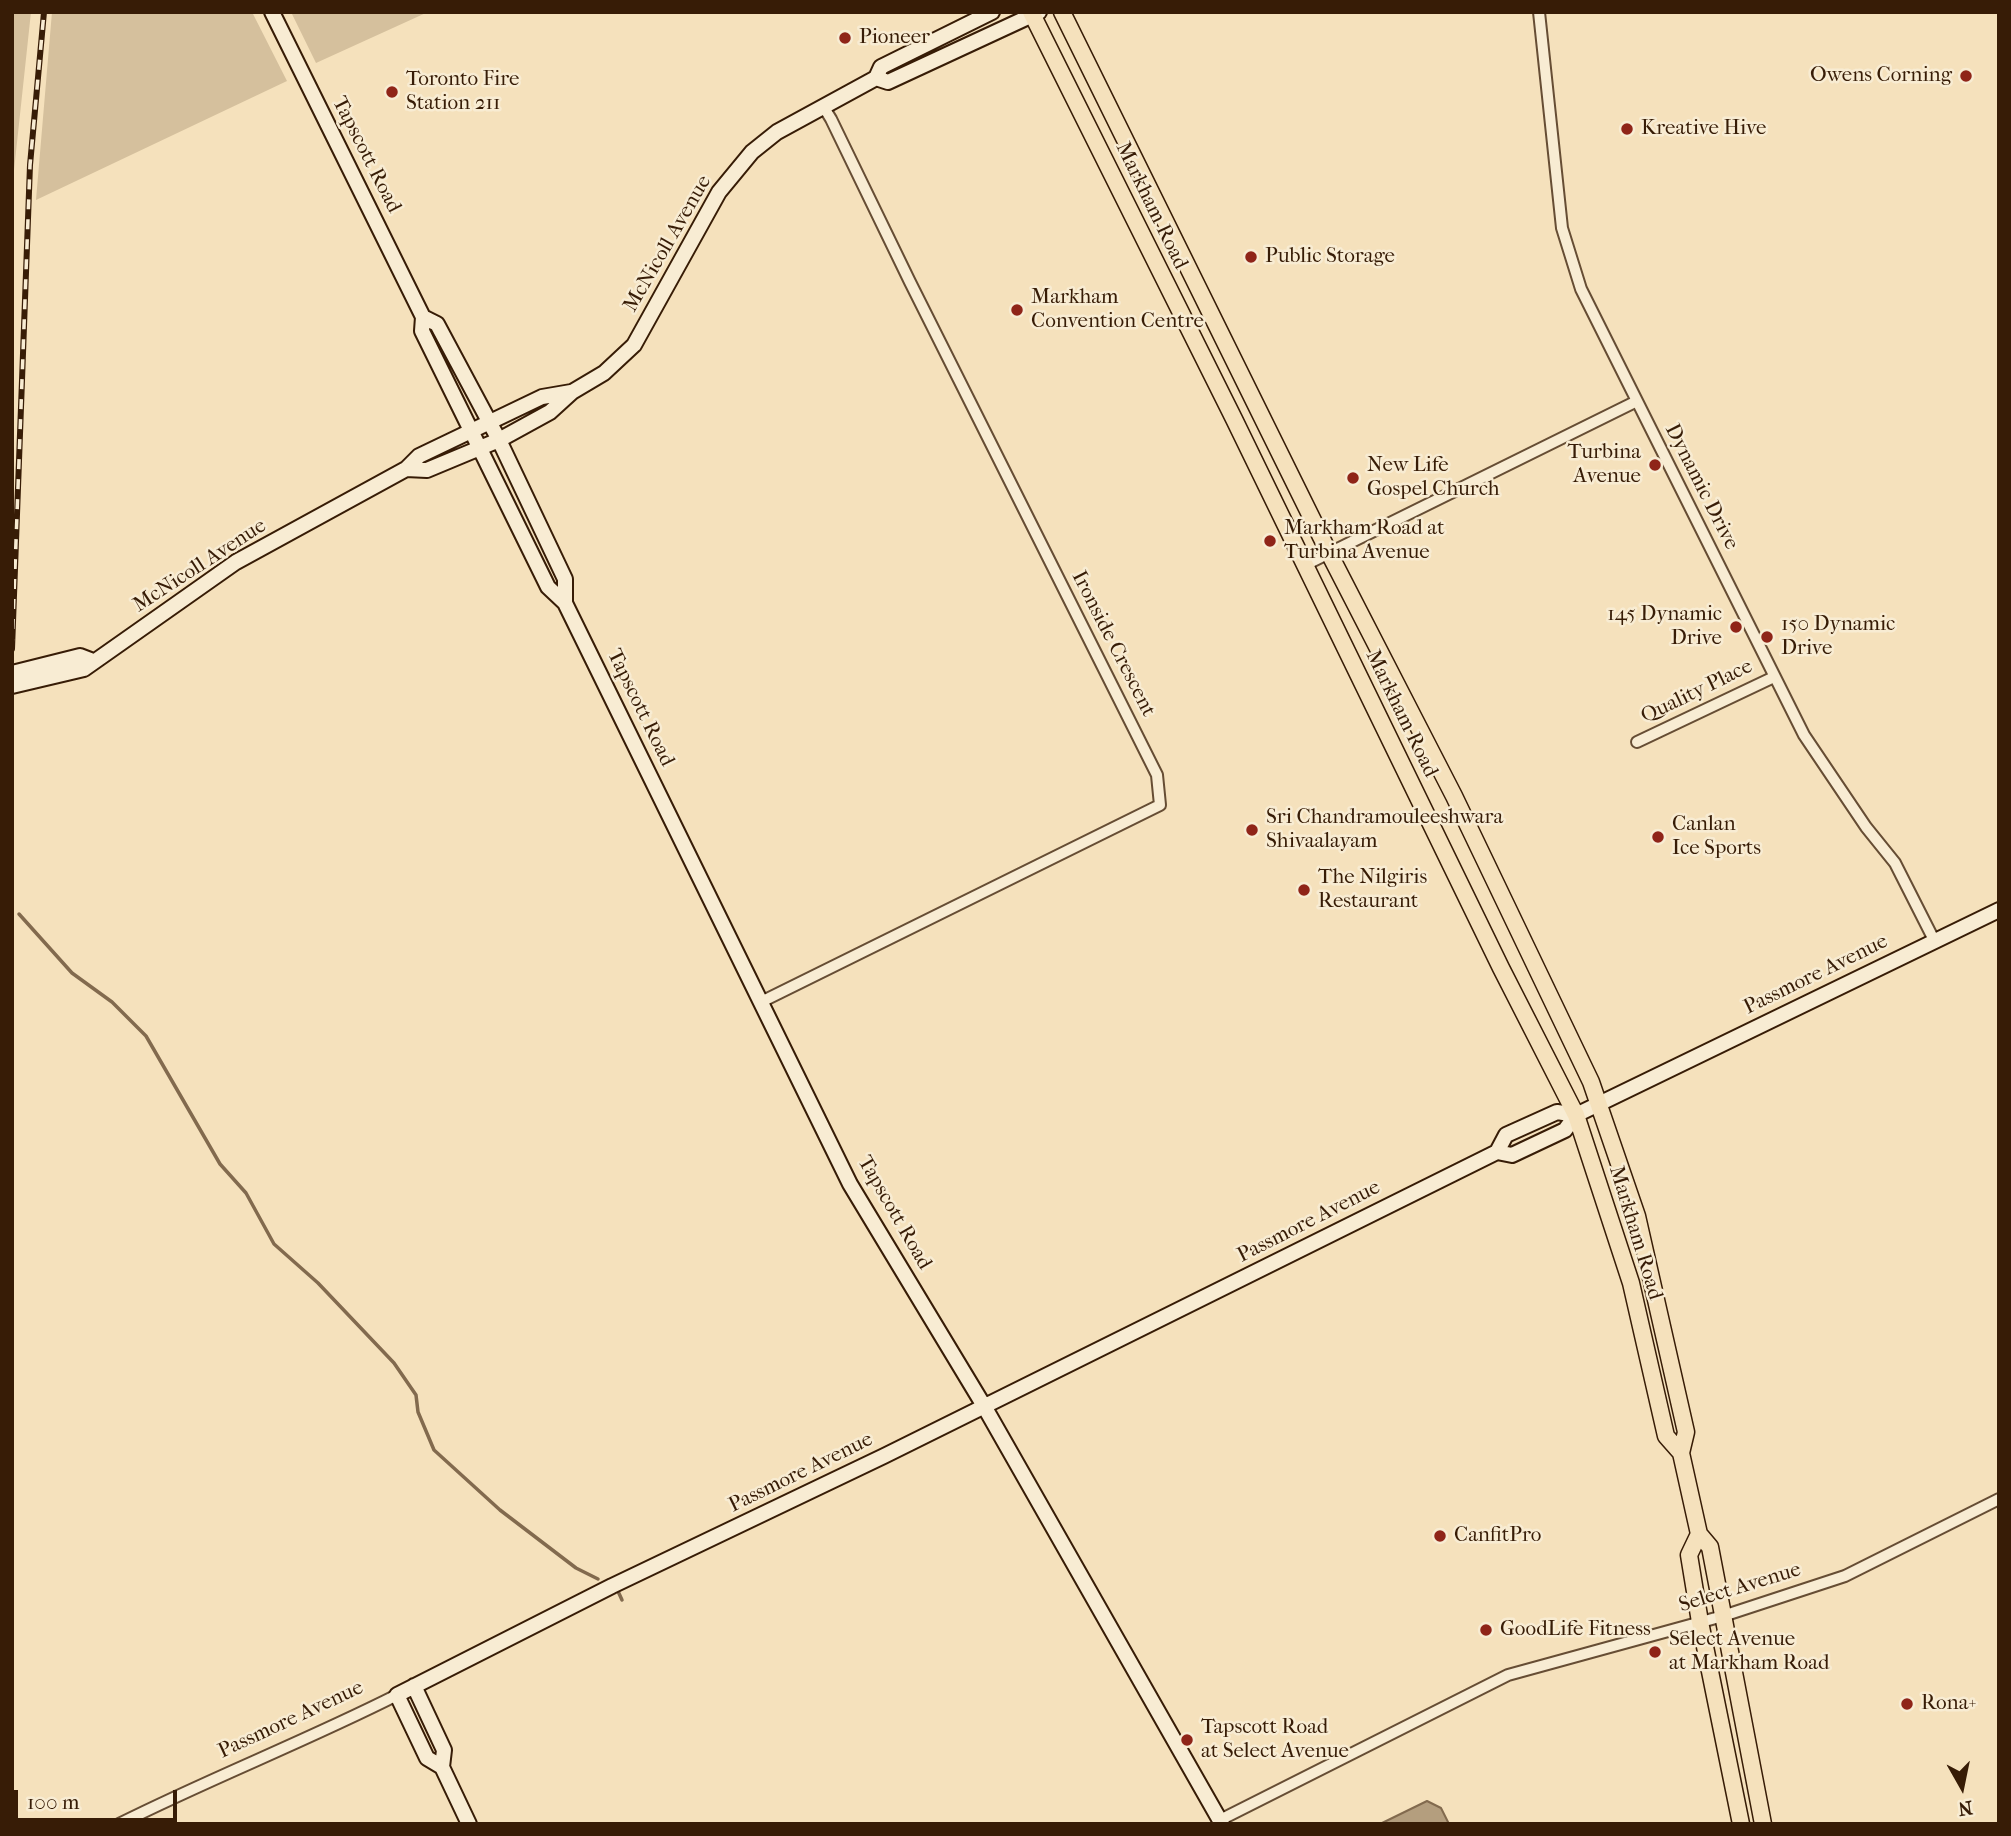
<!DOCTYPE html>
<style>
body{margin:0}
#map{position:relative;width:2011px;height:1836px;overflow:hidden;background:#f5e1bc;font-family:"IM FELL French Canon",serif}
canvas{display:block}
.frame{position:absolute;inset:0;border:14px solid #371c06;pointer-events:none}
.north{position:absolute;left:1927px;top:1752px;width:70px;height:70px;-webkit-text-stroke:5px #f8ecd3;paint-order:stroke;rotate:171deg;font-size:19px;font-weight:700;line-height:28px;text-align:center;color:#371c06}
.north::after{content:'';display:block;margin:auto;width:24px;height:32px;background:#371c06;clip-path:polygon(50% 0,100% 100%,50% 72%,0 100%)}
.scale{position:absolute;left:14px;top:1790px;width:163px;height:32px;box-sizing:border-box;border:4px solid #371c06;border-top:0;padding-left:9px;font-size:21px;line-height:24px;white-space:nowrap;color:#371c06;-webkit-text-stroke:5px #f8ecd3;paint-order:stroke}
</style>
<div id="map">
<canvas width="2011" height="1836"></canvas>
<div class="frame"></div>
<div class="north">N</div>
<div class="scale">100 m</div>
</div>
<script>
const ctx = document.querySelector('canvas').getContext('2d');
ctx.lineJoin = 'round';
function paint(path, color) { ctx.fillStyle = color; ctx.fill(path, 'evenodd'); }
function stroke(path, color, width, dash) { ctx.strokeStyle = color; ctx.lineWidth = width; ctx.lineCap = dash ? 'butt' : 'round'; ctx.setLineDash(dash || []); ctx.stroke(path); }
function drawText(font, color, halo, rows, align = 'center') {
  ctx.font = font + ' "IM FELL French Canon",serif'; ctx.lineWidth = 5; ctx.setLineDash([]); ctx.textBaseline = 'middle'; ctx.strokeStyle = halo; ctx.fillStyle = color; for (const [text, x, y, turn = 0] of rows) {
    ctx.save(); ctx.translate(x, y); ctx.rotate((+turn || 0) * Math.PI / 180); ctx.textAlign = isNaN(turn) ? turn : align; if (halo) ctx.strokeText(text, 0, 0); ctx.fillText(text, 0, 0); ctx.restore();
  }
}
paint(new Path2D(`
 M 12,12 L 31,12 L 12,189 Z
 M 52,12 L 252,12 L 287,81 L 36,200 Z
 M 291,12 L 428,12 L 316,63 Z`), '#d5c09d');
const water = new Path2D(`
 M 1427,1801 L 1441,1808 L 1449,1824 L 1380,1824 Z`);
paint(water, '#b49e7e');
stroke(water, '#826a4e', 2);
stroke(new Path2D(`
 M 19,914 L 72,973 L 112,1002 L 146,1036 L 220,1164 L 246,1193 L 274,1244 L 318,1283 L 394,1363 L 416,1395 L 418,1412 L 434,1450 L 500,1510 L 576,1568 L 598,1579
 M 617,1589 L 622,1600`), '#826a4e', 3.5);
const street = new Path2D(`
 M 1539,12 L 1562,228 L 1581,289 L 1804,735 L 1866,827 L 1895,863 L 1934,940
 M 1305,565 L 1637,401
 M 1637,742 L 1774,677
 M 761,1002 L 1160,805 L 1157,775 L 910,282 L 831,119 L 823,106
 M 1220,1820 L 1508,1675 L 1723,1616 L 1845,1576 L 1999,1499
 M 119,1824 C 211,1778 306,1741 397,1695`);
const secondary = new Path2D(`
 M 272,12 L 423,317 L 422,331 L 548,587 L 565,603 L 850,1184 L 984,1406 L 1222,1824
 M 876,78 L 888,82 L 1039,12
 M 423,317 L 437,324 L 499,440 L 565,579 L 565,603
 M 406,469 L 427,470 L 499,440 L 550,412 L 572,392 L 604,373 L 634,345 L 719,192 L 752,152 L 777,132 L 876,78 L 881,67 L 992,12
 M 12,673 L 80,656 L 93,661
 M 12,686 L 84,669 L 236,562 L 406,469 L 419,456 L 542,397 L 571,392
 M 1497,1152 L 1512,1155 L 1565,1130 L 1576,1115 L 1999,910
 M 414,1686 L 444,1750 L 442,1767 L 469,1824
 M 442,1767 L 427,1758 L 397,1695 L 612,1586 L 884,1456 L 1497,1152 L 1506,1135 L 1557,1112 L 1576,1115`);
const primary = new Path2D(`
 M 1031,12 L 1234,419 L 1501,968 L 1576,1115 L 1631,1283 L 1666,1436 L 1681,1453
 M 1062,12 L 1329,553 L 1454,796 L 1591,1082 L 1637,1216 L 1686,1432 L 1681,1453 L 1699,1534 L 1710,1547 L 1763,1824
 M 1699,1534 L 1689,1555 L 1700,1622 L 1741,1824`);
stroke(street, '#664d34', 14);
stroke(secondary, '#371c06', 18);
stroke(primary, '#371c06', 19);
stroke(street, '#f8ecd3', 10);
stroke(secondary, '#f8ecd3', 14);
stroke(primary, '#f5e1bc', 16);
const rail = new Path2D(`
 M 12,649 L 30,165 L 44,12`);
stroke(rail, '#371c06', 6);
stroke(rail, '#f8ecd3', 3.5, [10]);
for (const [x, y, r, color] of [
 [845,38,7,"#8f2418"],
 [1966,76,7,"#8f2418"],
 [392,92,7,"#8f2418"],
 [1627,129,7,"#8f2418"],
 [1251,257,7,"#8f2418"],
 [1017,310,7,"#8f2418"],
 [1655,465,7,"#8f2418"],
 [1353,478,7,"#8f2418"],
 [1270,541,7,"#8f2418"],
 [1736,627,7,"#8f2418"],
 [1767,637,7,"#8f2418"],
 [1252,830,7,"#8f2418"],
 [1658,837,7,"#8f2418"],
 [1304,890,7,"#8f2418"],
 [1440,1536,7,"#8f2418"],
 [1486,1630,7,"#8f2418"],
 [1655,1652,7,"#8f2418"],
 [1907,1704,7,"#8f2418"],
 [1187,1740,7,"#8f2418"]
]) { const dot = new Path2D(); dot.arc(x, y, r, 0, 2 * Math.PI); ctx.fillStyle = color; ctx.fill(dot); stroke(dot, '#f8ecd3', 2.5); }
drawText('21px', '#371c06', '#f8ecd3', [
 ["Pioneer",859,38],
 ["Owens Corning",1952,76,"right"],
 ["Toronto Fire",406,80],
 ["Station 211",406,104],
 ["Kreative Hive",1641,129],
 ["Public Storage",1265,257],
 ["Markham",1031,298],
 ["Convention Centre",1031,322],
 ["Turbina",1641,453,"right"],
 ["Avenue",1641,477,"right"],
 ["New Life",1367,466],
 ["Gospel Church",1367,490],
 ["Markham Road at",1284,529],
 ["Turbina Avenue",1284,553],
 ["145 Dynamic",1722,615,"right"],
 ["Drive",1722,639,"right"],
 ["150 Dynamic",1781,625],
 ["Drive",1781,649],
 ["Sri Chandramouleeshwara",1266,818],
 ["Shivaalayam",1266,842],
 ["Canlan",1672,825],
 ["Ice Sports",1672,849],
 ["The Nilgiris",1318,878],
 ["Restaurant",1318,902],
 ["CanfitPro",1454,1536],
 ["GoodLife Fitness",1500,1630],
 ["Select Avenue",1669,1640],
 ["at Markham Road",1669,1664],
 ["Rona+",1921,1704],
 ["Tapscott Road",1201,1728],
 ["at Select Avenue",1201,1752]
], 'left');
drawText('21px', '#371c06', '#f8ecd3', [
 ["Tapscott Road",366,155,63],
 ["Markham Road",1151,206,64],
 ["McNicoll Avenue",668,244,-60],
 ["Dynamic Drive",1701,487,63],
 ["McNicoll Avenue",200,566,-33],
 ["Ironside Crescent",1113,644,63],
 ["Quality Place",1697,692,-26],
 ["Tapscott Road",640,708,64],
 ["Markham Road",1401,714,64],
 ["Passmore Avenue",1816,975,-26],
 ["Tapscott Road",894,1213,60],
 ["Passmore Avenue",1309,1222,-27],
 ["Markham Road",1635,1233,73],
 ["Passmore Avenue",801,1473,-26],
 ["Select Avenue",1740,1588,-17],
 ["Passmore Avenue",291,1720,-25]
]);
</script>
